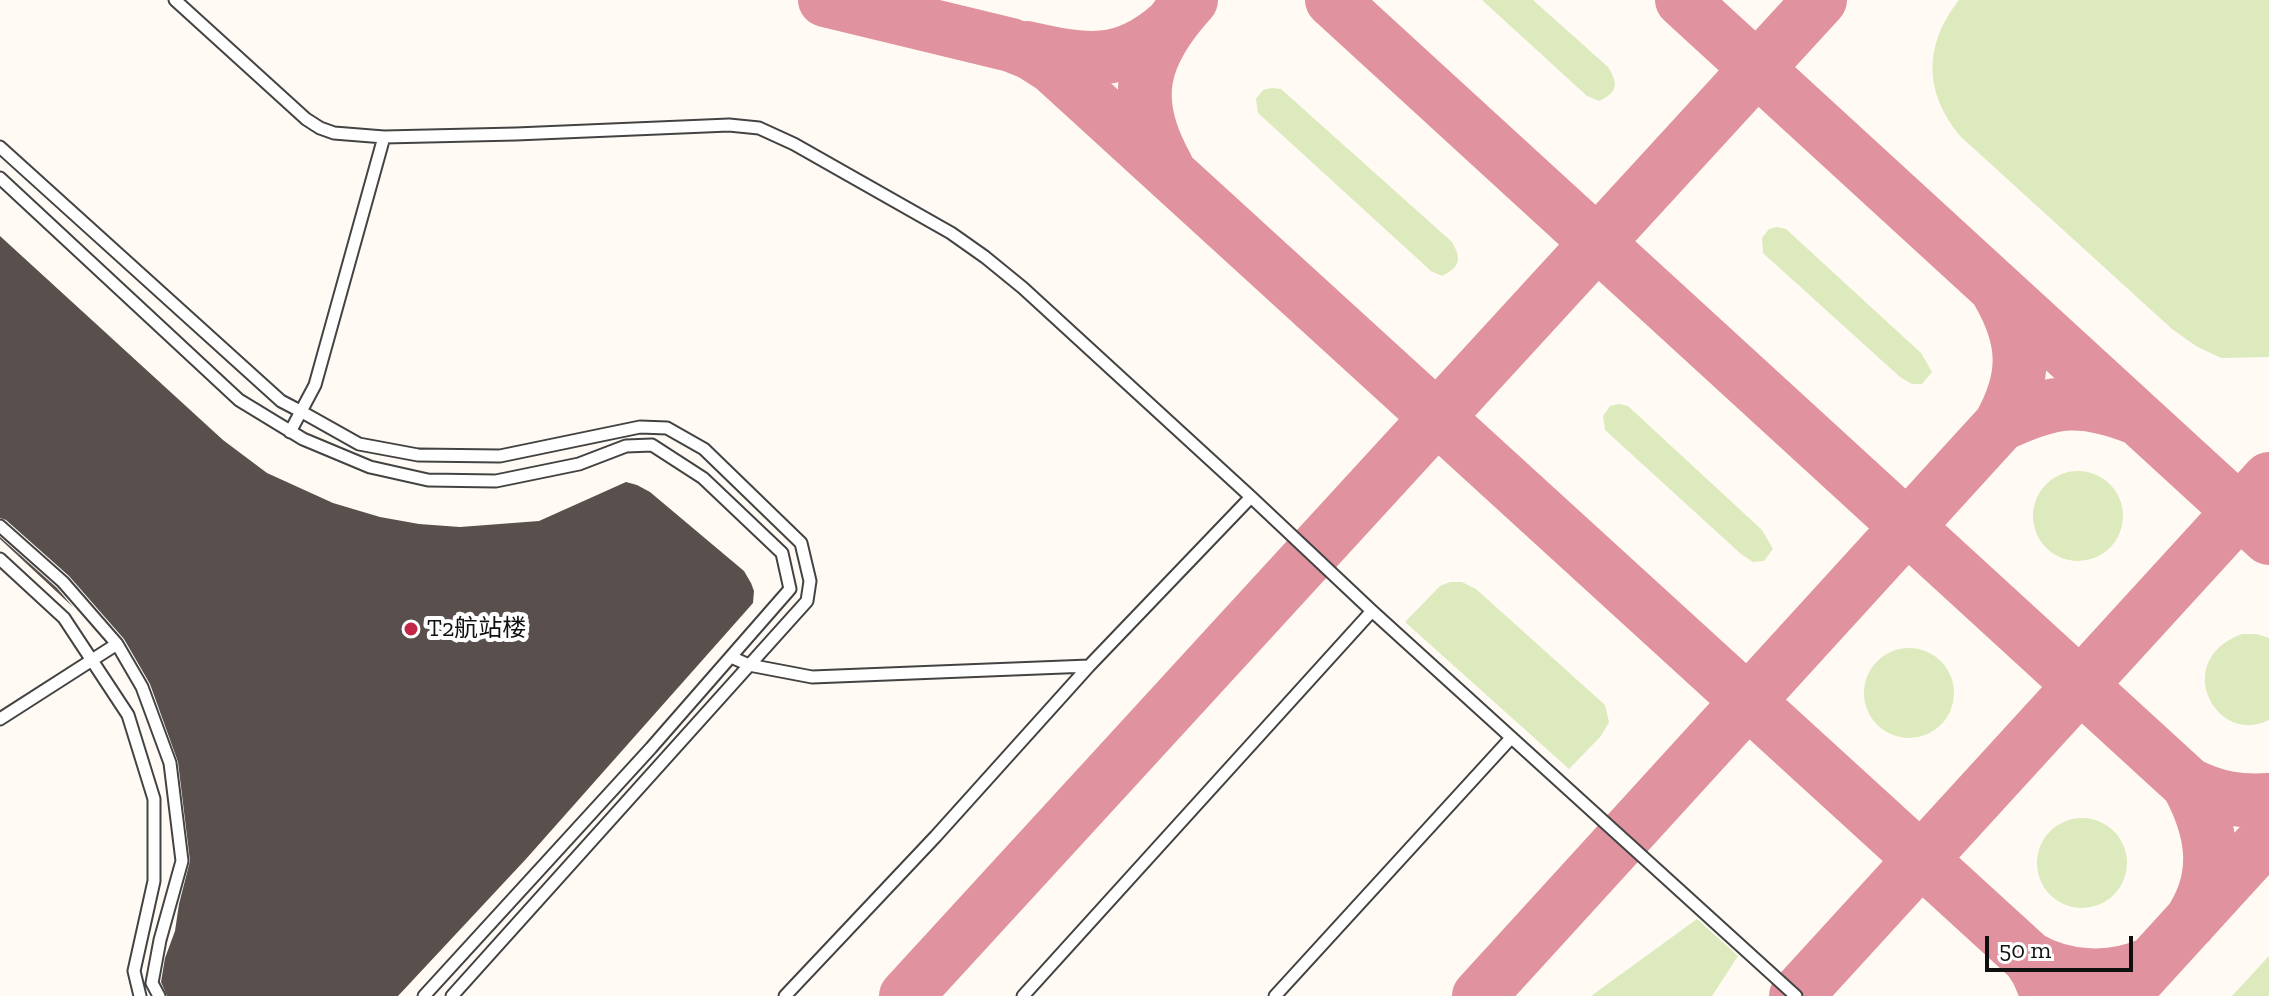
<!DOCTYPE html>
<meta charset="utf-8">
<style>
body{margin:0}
#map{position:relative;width:2269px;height:996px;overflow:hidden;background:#fffbf4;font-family:"Zilla Slab",serif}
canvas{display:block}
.scale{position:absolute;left:1985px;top:936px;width:148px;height:36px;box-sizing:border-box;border:4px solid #101010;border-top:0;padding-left:10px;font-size:24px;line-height:28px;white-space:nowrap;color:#101010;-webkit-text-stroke:6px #fff;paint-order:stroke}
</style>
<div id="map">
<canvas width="2269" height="996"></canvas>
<div class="scale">50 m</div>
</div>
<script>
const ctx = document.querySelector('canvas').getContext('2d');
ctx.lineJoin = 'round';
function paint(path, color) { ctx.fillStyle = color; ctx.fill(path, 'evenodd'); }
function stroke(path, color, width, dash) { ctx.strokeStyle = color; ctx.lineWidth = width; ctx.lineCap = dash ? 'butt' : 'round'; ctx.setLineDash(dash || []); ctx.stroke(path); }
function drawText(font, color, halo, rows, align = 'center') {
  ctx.font = font + ' "Zilla Slab","Noto Sans SC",serif'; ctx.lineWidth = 8; ctx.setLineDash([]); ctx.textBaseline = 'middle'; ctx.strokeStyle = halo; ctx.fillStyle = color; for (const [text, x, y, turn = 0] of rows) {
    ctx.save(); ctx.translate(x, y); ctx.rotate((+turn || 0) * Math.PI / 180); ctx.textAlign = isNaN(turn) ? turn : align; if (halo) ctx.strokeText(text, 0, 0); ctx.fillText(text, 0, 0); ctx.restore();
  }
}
paint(new Path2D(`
 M 1482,0 L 1533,0 L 1608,67 C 1619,84 1617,93 1599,101 L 1587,96 Z
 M 1959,0 L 2269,0 L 2269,357 L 2221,358 L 2196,346 L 2172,329 L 1960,136 C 1924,92 1923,46 1959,0 Z
 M 1272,88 L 1281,89 L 1452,242 C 1462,259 1460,267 1442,276 L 1431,271 L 1258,113 L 1256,99 L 1263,90 Z
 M 1777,227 L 1786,229 L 1921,353 L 1932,372 L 1922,384 L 1912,384 L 1900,377 L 1763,253 L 1762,238 L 1769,229 Z
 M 1619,404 L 1628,406 L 1762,530 L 1773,549 L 1764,561 L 1753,562 L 1741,554 L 1605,430 L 1603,416 L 1610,406 Z
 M2033 516a45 45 0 1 1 90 0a45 45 0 1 1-90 0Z
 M 1450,582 L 1462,582 L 1476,589 L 1605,705 L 1609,722 L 1601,736 L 1569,769 L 1405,622 L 1440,586 Z
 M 2242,634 L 2257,634 L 2269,638 L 2269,720 C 2216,747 2170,660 2242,634 Z
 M1864 693a45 45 0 1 1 90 0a45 45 0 1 1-90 0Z
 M2037 863a45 45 0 1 1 90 0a45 45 0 1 1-90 0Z
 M 1697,919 L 1738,956 L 1712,996 L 1591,996 Z
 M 2269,956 L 2269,996 L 2232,996 Z`), '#dceabd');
stroke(new Path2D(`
 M 825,0 L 1011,45 L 1031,53 L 1053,67 L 2029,958
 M 1332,0 L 2188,784
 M 1682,0 L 2269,538
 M 1027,48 C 1085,61 1122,68 1170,25
 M 1167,167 C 1129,100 1141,55 1191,0
 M 1998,292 C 2026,340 2027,377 2000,425 C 2054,399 2082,396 2139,419
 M 2190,922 C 2221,876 2213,830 2188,784 C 2215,798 2239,802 2269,800
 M 906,996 L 1820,0
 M 1479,996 L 2000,425
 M 1796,996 L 2269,479
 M 2048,996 L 2038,972 L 2029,958 C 2065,979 2112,981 2150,964
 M 2122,996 L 2269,835`), '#e0929e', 54);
paint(new Path2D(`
 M 0,236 L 223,440 L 267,473 L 333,503 L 380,517 L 419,524 L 460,527 L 539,521 L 626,482 L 637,485 L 650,492 L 744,571 L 751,583 L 754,591 L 753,603 L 746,611 L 526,859 L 398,996 L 167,996 L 161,982 L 165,958 L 175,931 L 179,904 L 190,861 L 178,762 L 150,684 L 124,639 L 69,576 L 6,520 L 0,518 Z
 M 0,537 L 57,588 L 73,607 L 0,539 Z`), '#594f4d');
const lane = new Path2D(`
 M 175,0 L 306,119 L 320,128 L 334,133 L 384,137 L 516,134 L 729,125 L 759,128 L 794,144 L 951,233 L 985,257 L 1023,288 L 1251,497 L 1372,611 L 1796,996
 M 0,147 L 281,401 L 302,412 L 359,444 L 418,455 L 500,456 L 640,427 L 667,428 L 704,449 L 801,543 L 810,581 L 807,601 L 452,996
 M 0,178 L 239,400 L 303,439 L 370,467 L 428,480 L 496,481 L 579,464 L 626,446 L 652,445 L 703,478 L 782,553 L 790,589 L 651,748 L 424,996
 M 290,432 L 315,385 L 384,137
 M 0,526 L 63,582 L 117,644 L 142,687 L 170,763 L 182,861 L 160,940 L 152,983 L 159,996
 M 0,559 L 64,618 L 128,715 L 154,799 L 154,881 L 134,971 L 140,996
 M 731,657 L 749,665 L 812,677 L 1089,666
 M 0,719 L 117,644
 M 785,996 L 936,836 L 1089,666 L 1251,497
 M 1023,996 L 1372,611
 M 1275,996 L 1511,738`);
stroke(lane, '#434343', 15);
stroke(lane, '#fff', 11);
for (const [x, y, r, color] of [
 [411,629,8,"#c12848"]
]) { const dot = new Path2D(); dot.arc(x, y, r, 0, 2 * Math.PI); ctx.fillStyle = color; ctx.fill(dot); stroke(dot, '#fff', 3); }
drawText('24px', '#101010', '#fff', [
 ["T2航站楼",427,629]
], 'left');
</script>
